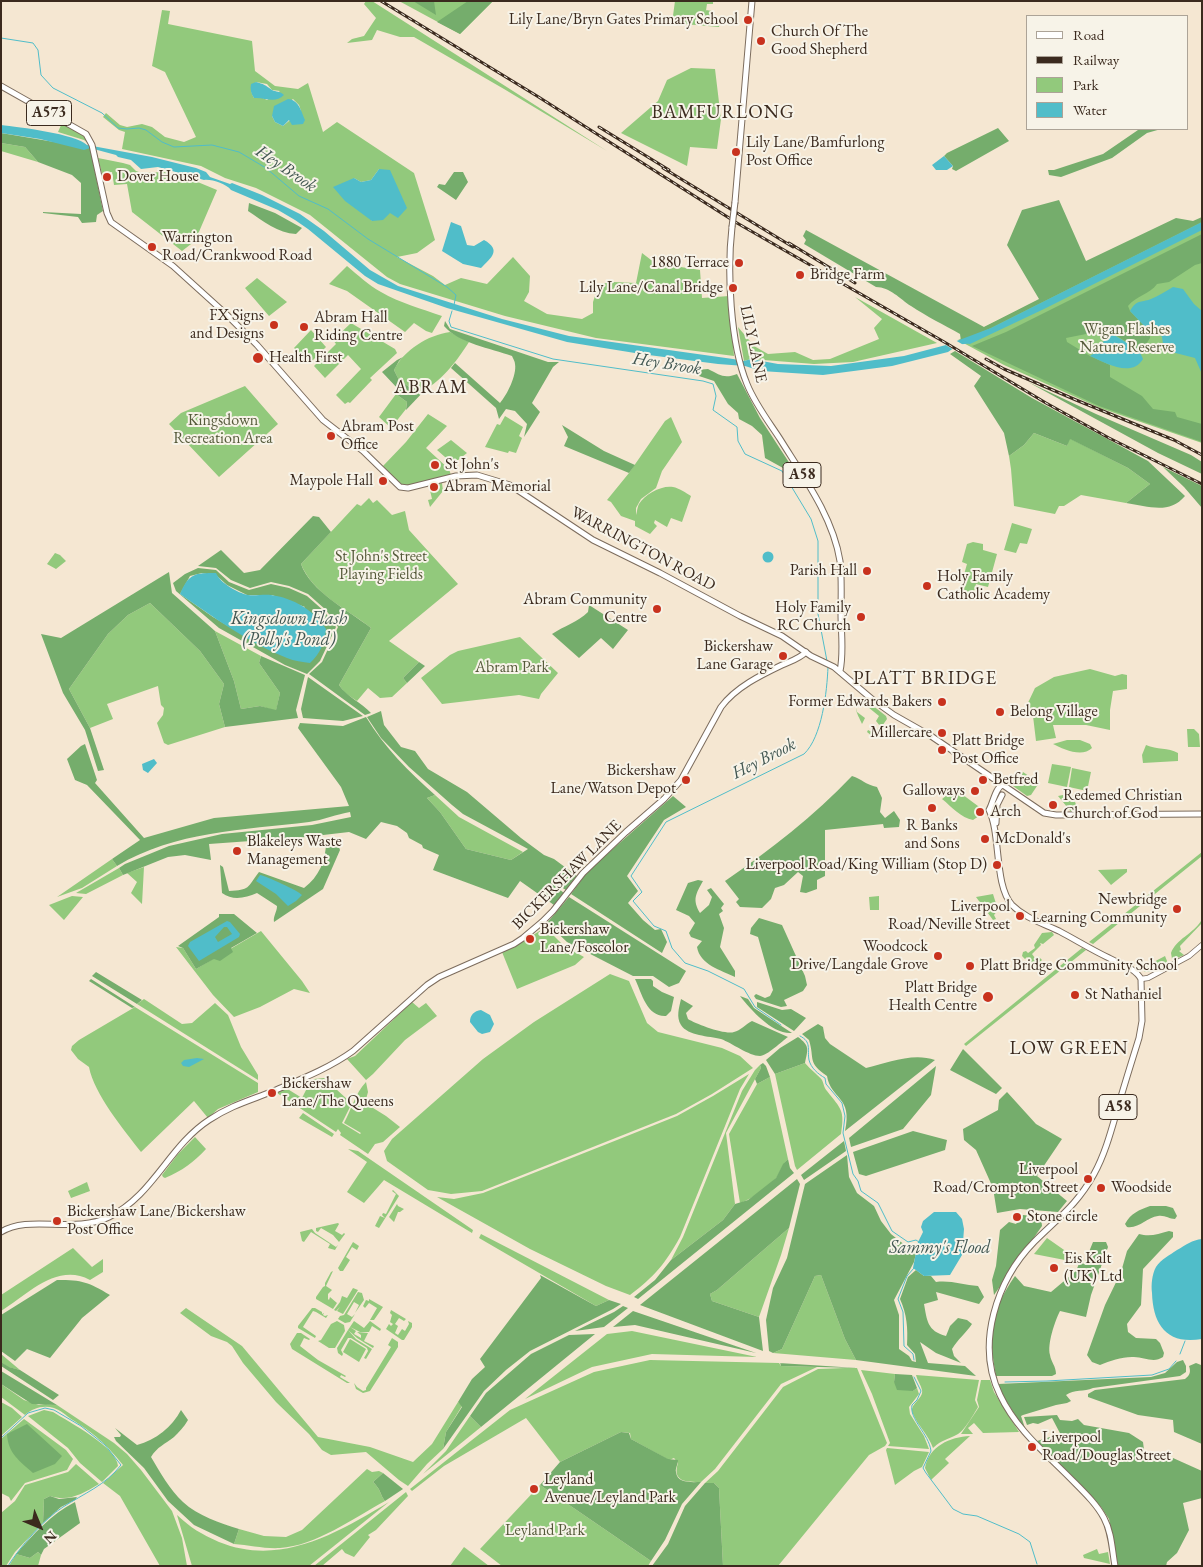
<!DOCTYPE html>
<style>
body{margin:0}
#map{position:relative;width:1203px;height:1567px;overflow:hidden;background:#f5e7d2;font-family:"EB Garamond",serif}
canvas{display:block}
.frame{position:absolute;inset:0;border:2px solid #3b2a1e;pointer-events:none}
.legend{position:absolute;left:1026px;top:15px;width:162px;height:115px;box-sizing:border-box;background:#f7f3e8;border:1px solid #aca397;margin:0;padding:6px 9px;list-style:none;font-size:15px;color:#3b2a1e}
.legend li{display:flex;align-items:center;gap:10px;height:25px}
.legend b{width:25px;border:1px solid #aca397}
.north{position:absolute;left:15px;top:1502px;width:50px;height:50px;-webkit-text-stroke:4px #f7f3e8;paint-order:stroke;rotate:135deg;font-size:14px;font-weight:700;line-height:20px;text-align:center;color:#3b2a1e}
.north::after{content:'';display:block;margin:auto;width:18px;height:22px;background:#3b2a1e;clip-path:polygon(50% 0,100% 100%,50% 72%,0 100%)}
</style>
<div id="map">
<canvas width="1203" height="1567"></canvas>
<div class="frame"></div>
<ul class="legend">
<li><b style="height:6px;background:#fff"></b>Road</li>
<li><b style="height:6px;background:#3b2a1e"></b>Railway</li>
<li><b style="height:14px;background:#92c97c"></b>Park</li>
<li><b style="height:14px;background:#50bdc9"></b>Water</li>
</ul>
<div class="north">N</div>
</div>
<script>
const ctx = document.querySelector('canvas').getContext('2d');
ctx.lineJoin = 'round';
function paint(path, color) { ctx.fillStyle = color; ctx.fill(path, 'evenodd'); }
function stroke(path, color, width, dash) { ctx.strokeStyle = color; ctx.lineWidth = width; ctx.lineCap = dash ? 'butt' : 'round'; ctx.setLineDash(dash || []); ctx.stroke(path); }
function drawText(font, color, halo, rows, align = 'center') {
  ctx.font = font + ' "EB Garamond",serif'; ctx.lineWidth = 4; ctx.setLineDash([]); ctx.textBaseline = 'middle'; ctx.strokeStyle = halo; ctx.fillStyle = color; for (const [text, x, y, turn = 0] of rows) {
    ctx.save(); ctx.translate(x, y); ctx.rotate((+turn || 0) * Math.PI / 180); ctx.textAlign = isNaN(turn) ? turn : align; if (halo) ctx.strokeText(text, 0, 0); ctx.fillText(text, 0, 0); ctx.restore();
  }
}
paint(new Path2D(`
 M 366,1 L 372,1 L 607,151 L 504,89 L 414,37 L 400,37 L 377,30 L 372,40 L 347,43 L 352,39 L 364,36 L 376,18 L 364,4 Z
 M 399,1 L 493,1 L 460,34 Z
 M 675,1 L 713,2 L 713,4 L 707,4 L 705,17 L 706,10 L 712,11 L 712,20 L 720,21 L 719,27 L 672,23 Z
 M 162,10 L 170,11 L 168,24 L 252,41 L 255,71 L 275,86 L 298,89 L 308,83 L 323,132 L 337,122 L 414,173 L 435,240 L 417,253 L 397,257 L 433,276 L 445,285 L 461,278 L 487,284 L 513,257 L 530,276 L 529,292 L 524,301 L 547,314 L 582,319 L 593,313 L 593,302 L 599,284 L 614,282 L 636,283 L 642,253 L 655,263 L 700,270 L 702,298 L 729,296 L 734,356 L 596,338 L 505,316 L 400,284 L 387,277 L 310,215 L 256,188 L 225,178 L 201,166 L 122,149 L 125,132 L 119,130 L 103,117 L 106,113 L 120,125 L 127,127 L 142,124 L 152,127 L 165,137 L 184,142 L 196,137 L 165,72 L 152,66 ZM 256,82 L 267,84 L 272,90 L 280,91 L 267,100 L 261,97 L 254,98 L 252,94 L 251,87 ZM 293,99 L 299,105 L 301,111 L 283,126 L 275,122 L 272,116 ZM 379,169 L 372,221 L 354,178 L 361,182 L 371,180 Z
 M 691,68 L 715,69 L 721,119 L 717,149 L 690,147 L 687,166 L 621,133 L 658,101 L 667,80 Z
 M 62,123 L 83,135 L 89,144 L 84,140 L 58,132 Z
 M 1,143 L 25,147 L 38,162 L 1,151 Z
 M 98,158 L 123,163 L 130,165 L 136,171 L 142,173 L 164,172 L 188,178 L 217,190 L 195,241 L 182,251 L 132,212 L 127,184 L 114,185 L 112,172 L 102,174 Z
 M 1202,219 L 1202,443 L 1100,408 L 1004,365 L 958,340 Z
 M 347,266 C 358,275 368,285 381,292 C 400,303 422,309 442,316 L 432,333 L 426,331 L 414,323 L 405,332 L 347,291 L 329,284 Z
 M 257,278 L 287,302 L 269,316 L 245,288 Z
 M 855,297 L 937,343 L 853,362 L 814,364 L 751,359 L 744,361 L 738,327 L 754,346 L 768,354 L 795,352 L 813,360 L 830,359 L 879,339 L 874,328 L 882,319 Z
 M 351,323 L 395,349 L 397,353 L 370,378 L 372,380 L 350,403 L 348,402 L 345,404 L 336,395 L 361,369 L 348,355 L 325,378 L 314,366 L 336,344 L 333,340 Z
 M 311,330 L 326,347 L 309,364 L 294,348 Z
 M 450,332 L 469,342 C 456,362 441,383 418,393 L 399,380 L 394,370 C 404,350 428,335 450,332 Z
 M 245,386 L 278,424 L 219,477 L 169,424 L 181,413 Z
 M 396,394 L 407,402 L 406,409 L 391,428 L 379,417 Z
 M 428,414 L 447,426 L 426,448 L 449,469 L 451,475 L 409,485 L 402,485 L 383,466 L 406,442 Z
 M 505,416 L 523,427 L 519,436 L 522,438 L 516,453 L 509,451 L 508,453 L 485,447 L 497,424 L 500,425 Z
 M 671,417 L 682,442 L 662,471 L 656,488 L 641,499 L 636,508 L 636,515 C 637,513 637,508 639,504 C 645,494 662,485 673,487 C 679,488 686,493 691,496 L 682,522 L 671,518 L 667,527 L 655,520 L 654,523 L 657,526 L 650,534 L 635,526 L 635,521 L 621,516 L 611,502 L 607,500 L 629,473 L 665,421 Z
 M 1034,433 L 1067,446 L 1069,438 L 1128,468 L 1150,484 L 1126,503 L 1081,495 L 1064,506 L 1059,506 L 1055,514 L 1014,506 L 1011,469 L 1009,456 L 1024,445 Z
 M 451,440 L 467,453 L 453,464 L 437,450 Z
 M 442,483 L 443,491 L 430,507 L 428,500 L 432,499 L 429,486 Z
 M 369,498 L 373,503 L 377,500 L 392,515 L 405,511 L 409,530 L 458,584 L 389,641 L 419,662 L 403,678 L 407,683 L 392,697 L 380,698 L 368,688 L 357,701 L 345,693 L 339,685 L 371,628 C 347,609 313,594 301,564 L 357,504 L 361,506 Z
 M 1012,523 L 1032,529 L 1027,544 L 1020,543 L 1016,553 L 1004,550 Z
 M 973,542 L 983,544 L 983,550 L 997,554 L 988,587 L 976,584 L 973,595 L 959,592 L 967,564 L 962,562 L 967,544 Z
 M 55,553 L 60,555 L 66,561 L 56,569 L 47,564 Z
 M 150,603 L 200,651 L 224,684 L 219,704 L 225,727 L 168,745 L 164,743 L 157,723 L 163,715 L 164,708 L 161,705 L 158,686 L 107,704 L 113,719 L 90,728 L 69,689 L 108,634 L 128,615 Z
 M 215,631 L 261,656 L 259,663 L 280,693 L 276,711 L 260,706 L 241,709 L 234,681 Z
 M 520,637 L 558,673 L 541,694 L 539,699 L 519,695 L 442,704 L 421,678 L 450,655 L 458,651 Z
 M 1090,669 L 1115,676 L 1122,674 L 1127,675 L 1127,689 L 1113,691 L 1110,710 L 1110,730 L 1086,725 L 1053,725 L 1056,738 L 1036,741 L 1033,716 L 1026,707 L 1035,688 L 1054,677 Z
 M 862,697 L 886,716 L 887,719 L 875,736 L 872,736 L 867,732 L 868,730 L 874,733 L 880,726 L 876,721 L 879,716 L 863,703 L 858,703 L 856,707 L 857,712 L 865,718 L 862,724 C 857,712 852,709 862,697 Z
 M 1187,729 L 1194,729 L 1199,734 L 1200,747 L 1188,747 Z
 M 1067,740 L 1080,740 L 1090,744 L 1092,748 C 1082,758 1063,749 1053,744 Z
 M 1146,745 C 1157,750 1168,747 1178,753 L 1178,761 L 1143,763 L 1142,755 Z
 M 1052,764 L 1071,767 L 1067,787 L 1048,783 Z
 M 1072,768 L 1091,772 L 1087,791 L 1069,787 Z
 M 1023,772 L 1039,783 L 1031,795 L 1027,796 L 1013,786 Z
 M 955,789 L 982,809 L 982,814 L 973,820 C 961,818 952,807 942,799 Z
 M 435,795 L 459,817 L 523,852 L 511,860 L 466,849 L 440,812 L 427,798 Z
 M 1063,795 L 1074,799 L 1079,813 L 1072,813 L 1058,796 Z
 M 1202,852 L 1202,856 L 1093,944 L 1089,942 Z
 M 112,859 L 117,866 L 82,888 L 57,897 Z
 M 144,867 L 142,904 L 131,893 L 137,882 L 127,873 Z
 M 119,868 L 123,875 L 86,894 L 76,893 Z
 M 1127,869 L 1127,872 L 1111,885 L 1098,870 Z
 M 993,894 L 998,910 L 994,915 L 996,919 L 993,920 L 976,897 Z
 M 72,896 L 83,897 L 64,920 L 49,905 Z
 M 879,896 L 879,910 L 870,910 L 869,897 Z
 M 1201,921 L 1202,923 L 1180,946 L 1181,950 L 1179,951 L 1184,955 L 1175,959 L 1172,959 L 1171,953 C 1176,939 1193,934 1201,921 Z
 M 546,928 L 564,946 L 584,957 L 575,965 L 517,989 L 502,952 L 516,946 L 541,930 Z
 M 261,931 L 302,981 L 310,993 L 294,989 L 260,1007 L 234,1017 L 213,995 L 176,947 L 183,948 L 196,969 Z
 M 1052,932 L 1054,935 L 1043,944 L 1040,943 L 1041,945 L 1032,954 L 1035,958 L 1038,956 L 1042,960 L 1035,966 L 1027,957 L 1025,959 L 1022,956 L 1023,952 L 1026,951 L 1028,953 L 1035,948 L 1034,945 L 1042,933 Z
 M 1082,948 L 1086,950 L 966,1046 L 964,1044 Z
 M 1165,956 L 1167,961 L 1166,964 L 1151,972 L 1144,972 L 1148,965 Z
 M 610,974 L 629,981 L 647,1023 L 658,1032 L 722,1048 L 740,1056 L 753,1068 L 712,1094 L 676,1114 L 482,1191 L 451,1194 L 428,1190 L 387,1161 L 384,1151 L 392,1139 L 483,1059 L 534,1022 Z
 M 144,999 L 182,1024 L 192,1023 L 215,1003 L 228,1015 L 241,1047 L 258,1075 L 258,1080 L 137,1004 Z
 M 412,1002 L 419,1008 L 426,1003 L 437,1016 L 405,1040 L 373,1074 L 366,1080 L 347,1059 L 355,1056 Z
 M 135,1007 L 258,1083 L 258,1092 L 218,1109 L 208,1118 L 194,1101 L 141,1152 C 124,1130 94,1094 89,1067 L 78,1059 L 71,1050 L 72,1046 L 79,1040 Z
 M 805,1063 C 810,1069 819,1076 822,1080 C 824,1084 824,1088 827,1091 C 841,1109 845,1110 841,1134 L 797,1170 L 795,1166 L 775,1074 Z
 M 760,1065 L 761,1068 L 726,1133 L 735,1204 L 723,1220 L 671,1260 L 683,1237 L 742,1091 L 755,1070 Z
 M 749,1074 L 740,1089 L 680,1237 C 665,1264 655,1276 630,1295 L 606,1286 L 530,1249 L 437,1197 L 454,1199 L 483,1193 L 617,1140 L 677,1116 L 713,1096 Z
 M 770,1077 L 788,1159 C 782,1165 781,1170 777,1177 C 771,1186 750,1200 740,1203 L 729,1134 L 757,1084 Z
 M 324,1078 L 348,1100 L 350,1107 L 342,1123 L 360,1134 L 361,1133 L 344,1123 C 352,1108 355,1094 366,1082 L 368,1092 L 365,1103 L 386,1116 L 400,1127 L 383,1142 L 375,1144 L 368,1154 L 340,1135 L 341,1133 L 338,1129 L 336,1132 L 277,1093 L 286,1088 L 302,1098 L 307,1088 L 306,1086 L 314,1079 Z
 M 303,1113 L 334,1134 L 332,1137 L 299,1118 Z
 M 195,1137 L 206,1149 C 194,1162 182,1171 165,1178 L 163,1177 L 162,1175 L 178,1154 Z
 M 348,1149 L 358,1151 L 473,1230 L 472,1233 L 384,1180 L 364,1203 L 347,1192 L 367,1162 Z
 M 87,1182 L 90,1191 L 71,1198 L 68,1191 Z
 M 393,1190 L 399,1196 L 379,1228 L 375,1226 L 380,1216 L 385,1218 L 382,1215 L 383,1213 L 386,1214 L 396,1194 L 392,1191 Z
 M 397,1204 L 398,1206 L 404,1209 L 400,1212 L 398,1212 L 394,1222 L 389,1217 Z
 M 338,1223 L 339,1224 L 335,1231 L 342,1235 L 344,1233 L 345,1234 L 339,1242 L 333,1235 L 321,1228 L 318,1232 L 316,1231 L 316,1228 Z
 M 789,1228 L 781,1255 L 759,1317 L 712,1301 L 710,1294 L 717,1290 Z
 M 312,1229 L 315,1233 L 336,1247 L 338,1245 L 335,1250 L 328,1248 L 330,1244 L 311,1232 L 304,1242 L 302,1241 L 300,1232 Z
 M 481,1234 L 609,1300 L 596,1306 L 479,1238 Z
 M 1047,1238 L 1077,1259 L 1075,1262 L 1034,1254 Z
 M 353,1242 L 359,1246 L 357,1250 L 352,1247 L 346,1257 L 350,1260 L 343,1271 L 340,1271 L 338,1268 Z
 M 73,1248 L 92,1267 L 103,1259 L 103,1272 L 90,1280 C 57,1262 27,1295 1,1311 L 1,1295 Z
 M 333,1271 L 326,1286 L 332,1290 L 328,1294 L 328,1299 L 329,1300 L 330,1297 L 337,1303 L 333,1309 L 316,1299 L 316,1297 L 323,1287 L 325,1286 L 325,1283 L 331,1272 Z
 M 821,1275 L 845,1339 L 856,1360 L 773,1353 L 782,1349 L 815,1276 Z
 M 353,1288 L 358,1290 L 343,1314 L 337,1311 L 340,1307 L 336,1311 L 334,1310 L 340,1302 L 342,1296 L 347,1298 Z
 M 358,1292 L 362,1293 L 364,1300 L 355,1313 L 359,1305 L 354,1302 L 347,1314 L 352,1317 L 355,1314 L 350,1322 L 345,1323 L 338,1319 L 340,1316 L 344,1315 Z
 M 369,1299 L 383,1307 L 374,1320 L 370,1320 L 377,1308 L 369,1303 L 365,1308 L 363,1306 L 366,1300 L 369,1301 Z
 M 186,1308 L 242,1346 L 318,1437 L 370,1447 L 413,1462 L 432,1444 L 458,1402 L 462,1406 L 446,1432 L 443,1449 L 427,1464 L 408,1486 L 399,1480 L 366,1452 L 331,1455 L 322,1450 L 309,1434 L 276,1402 L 243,1363 L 232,1346 L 227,1342 L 211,1336 L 180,1313 Z
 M 312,1308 L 315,1308 L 322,1312 L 322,1314 L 324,1313 L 323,1315 L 325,1316 L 328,1315 L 326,1318 L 316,1312 L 317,1310 L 316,1312 L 313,1311 L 303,1327 L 316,1336 L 315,1338 L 298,1328 L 298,1326 Z
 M 391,1310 L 406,1319 L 404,1321 L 399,1318 L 395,1324 L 398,1326 L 395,1333 L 398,1335 L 402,1329 L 405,1331 L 409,1324 L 408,1321 L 412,1323 L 412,1327 L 404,1340 L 402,1340 L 386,1329 L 389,1324 L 391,1326 L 393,1324 L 390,1322 L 392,1315 L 390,1313 Z
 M 337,1321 L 344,1325 L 345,1331 L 335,1348 L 329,1348 L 318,1341 L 321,1340 L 331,1324 Z
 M 354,1321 L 364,1328 L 370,1321 L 381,1329 L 380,1331 L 372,1326 L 369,1332 L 360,1332 L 350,1327 Z
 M 350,1327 L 356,1331 L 354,1334 L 361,1338 L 361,1335 L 357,1332 L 368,1333 L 364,1341 L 374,1346 L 373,1348 L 357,1338 L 348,1330 Z
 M 348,1330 L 356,1339 L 372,1349 L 366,1359 L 364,1358 L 368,1351 L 367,1348 L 351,1338 L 348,1338 L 341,1350 L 343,1354 L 342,1356 L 338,1353 L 337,1348 Z
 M 632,1331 L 757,1357 L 652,1354 L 592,1367 L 525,1399 L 607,1334 Z
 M 297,1333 L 301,1333 L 310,1339 L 309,1340 L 304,1338 L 300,1346 L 318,1360 L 346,1376 L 345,1377 L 341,1375 L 340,1377 L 350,1383 L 347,1383 L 292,1349 L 290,1344 Z
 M 392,1338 L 398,1342 L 398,1347 L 370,1391 L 363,1393 L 356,1389 L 354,1383 L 357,1387 L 363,1391 L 366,1390 L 366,1388 L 391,1347 L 388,1345 Z
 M 350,1339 L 366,1349 L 359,1362 L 343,1352 Z
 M 1,1354 L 20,1370 L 8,1367 L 1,1362 Z
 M 650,1360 L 779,1363 L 781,1366 L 817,1367 L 781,1384 L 715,1469 L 701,1482 C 686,1482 672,1482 678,1463 L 674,1458 L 669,1460 L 631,1439 L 630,1433 L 621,1432 L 560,1462 L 526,1418 L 444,1466 L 412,1491 L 410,1489 L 510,1410 L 594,1372 Z
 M 845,1368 L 857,1368 L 887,1443 L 885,1446 L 869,1455 L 778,1566 L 723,1566 L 719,1488 L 714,1483 L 705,1483 L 718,1471 L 783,1387 L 818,1369 Z
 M 861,1370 L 895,1374 L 894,1382 L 913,1391 L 917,1388 L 919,1394 L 909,1407 L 910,1414 L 924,1436 L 929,1449 L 888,1446 L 890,1443 L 872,1394 Z
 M 916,1375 L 979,1380 L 975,1400 L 978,1407 C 974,1414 964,1431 958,1434 C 947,1440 943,1439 933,1448 C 928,1434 918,1426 913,1414 C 908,1404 924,1399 922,1390 C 921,1385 917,1380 916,1375 Z
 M 981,1380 L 990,1380 L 994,1392 L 1019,1432 L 983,1433 L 974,1423 L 968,1428 L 973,1434 L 961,1434 L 979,1407 L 977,1400 Z
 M 1,1384 L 24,1400 L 39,1405 L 45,1404 L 57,1405 L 114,1443 L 127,1454 L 141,1470 L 172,1511 L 182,1538 L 187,1566 L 160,1566 L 120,1496 L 103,1483 L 123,1465 C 106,1444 94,1433 71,1419 C 66,1415 60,1410 54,1408 C 43,1405 33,1408 25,1415 L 1,1397 Z
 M 1,1402 L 12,1408 L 22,1417 L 1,1436 Z
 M 44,1410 L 53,1412 C 69,1422 117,1447 118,1466 L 102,1482 L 80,1463 L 68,1448 L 28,1416 Z
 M 470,1416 L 481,1427 L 423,1474 L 446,1451 Z
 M 24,1419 L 66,1450 L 73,1459 L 67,1470 L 25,1483 L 11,1501 L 9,1497 L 1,1493 L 1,1439 Z
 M 970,1436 L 945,1459 L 949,1463 L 931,1480 L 925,1468 C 929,1446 950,1437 970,1436 Z
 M 887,1448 L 929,1452 L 922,1467 L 914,1471 L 895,1485 L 886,1450 Z
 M 76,1464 L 99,1484 C 82,1494 69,1502 50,1496 L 44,1499 L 43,1523 L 15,1552 L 6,1566 L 1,1566 L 1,1513 L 15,1501 L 25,1485 L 68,1472 Z
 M 367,1469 L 372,1472 L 379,1471 L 383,1473 L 373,1482 C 382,1491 379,1493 385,1501 C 354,1518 315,1546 280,1548 C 265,1549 249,1545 234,1544 L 239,1529 L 264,1536 L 286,1537 L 302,1530 Z
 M 540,1485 L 651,1561 L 648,1566 L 502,1566 L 480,1549 Z
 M 406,1492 L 408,1496 L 376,1530 L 368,1535 L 370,1537 L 354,1557 L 345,1553 L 342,1549 L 322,1566 L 314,1566 Z
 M 389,1502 L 309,1566 L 192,1566 L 177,1515 C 191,1528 201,1534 219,1542 C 281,1567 337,1533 389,1502 Z
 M 464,1547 L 489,1566 L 450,1566 Z
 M 1097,1549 L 1099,1554 L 1108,1552 L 1110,1564 L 1084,1558 L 1083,1555 Z
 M 38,1552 L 41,1555 L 38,1566 L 9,1566 L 16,1554 L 30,1558 Z`), '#92c97c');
paint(new Path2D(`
 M 413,1 L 434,1 L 436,15 Z
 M 468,1 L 493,1 L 460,34 L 437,22 Z
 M 998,128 L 1009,141 L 956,171 L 952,169 L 953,166 L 944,156 L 947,153 Z
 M 1149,129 L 1161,129 L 1147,133 L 1112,158 L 1061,177 L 1049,175 L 1048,170 L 1054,170 L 1103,154 L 1138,130 Z
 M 1,133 L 90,148 L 103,211 L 97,215 L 96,222 L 82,223 L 78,217 L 43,213 L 43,212 L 81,214 L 81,183 L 72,175 L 38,162 L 25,147 L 1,143 Z
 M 454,172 L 463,172 L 468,182 L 456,200 L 437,187 L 439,184 L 445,185 Z
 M 1059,200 L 1086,261 L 1176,218 L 1193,221 L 1202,217 L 1202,222 L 991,328 L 961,341 L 960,334 C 944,325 926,316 911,306 C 900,299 890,287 876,287 L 804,244 L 806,240 L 803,236 L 806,230 L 984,327 L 1039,299 L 1007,245 L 1022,210 Z
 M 249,203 L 275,213 L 302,228 L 296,234 C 278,233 263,221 248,211 Z
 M 1202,234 L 1202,263 L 1195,265 L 1169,282 L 1157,284 C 1150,294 1136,296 1128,306 L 1130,311 L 1150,332 L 1150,338 L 1143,349 L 1139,350 L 1104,328 L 1096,328 L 1091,333 L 1066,338 L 1067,342 L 1090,356 L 1110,365 L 1110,377 L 1142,396 L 1153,409 L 1175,412 L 1177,417 L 1202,424 L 1202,442 L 1099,406 L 972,346 L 1006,332 Z
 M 445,321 L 450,329 L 548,362 L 559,362 L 553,367 L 532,403 L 540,412 L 524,437 L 527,424 L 515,411 L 506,409 L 499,419 L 496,408 L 451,368 L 455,363 L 500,403 C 507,395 517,375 515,364 C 515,361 513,359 512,356 C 490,348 460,344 444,326 Z
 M 955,351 L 1032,398 L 1148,461 L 1185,496 C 1169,515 1148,506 1126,503 L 1150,484 L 1128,468 L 1070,439 L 1067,446 L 1034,433 L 1024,445 L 1009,456 L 1004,433 L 974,386 L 981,376 L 950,354 Z
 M 403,357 L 399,361 L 394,370 L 399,380 L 418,393 L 425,390 L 406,410 L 407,402 L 396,394 L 399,390 L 382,372 L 397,360 Z
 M 708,369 C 720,375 724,379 737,374 L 760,418 L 792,467 L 783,468 L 765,458 L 762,435 L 752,426 L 739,419 L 738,413 L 728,404 L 714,381 L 699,376 L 697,370 Z
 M 1028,382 L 1096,414 L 1191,455 L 1202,462 L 1202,474 L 1158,453 Z
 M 562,425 L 604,451 L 635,465 L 629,473 L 564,446 L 568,437 Z
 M 1163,467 L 1202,486 L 1202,508 L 1184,487 Z
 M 313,516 L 319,517 L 331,532 L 301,564 C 311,592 348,610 371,628 L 339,685 C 347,697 361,702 371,713 L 365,715 L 309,674 L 322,662 L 338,627 L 326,610 L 308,594 L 289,586 L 271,582 L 250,588 L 231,580 L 216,568 L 198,566 L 221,550 L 244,573 L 260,570 Z
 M 198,568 L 216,570 L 229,582 L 249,590 L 271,584 L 289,588 L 307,596 L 324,611 L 336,627 L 320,661 L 307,674 L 285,665 L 219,628 L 176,591 L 173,583 L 185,574 ZM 202,573 L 217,576 L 227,585 L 247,595 L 272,595 L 305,607 L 262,646 L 213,617 L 180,594 L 190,576 Z
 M 169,572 L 172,593 L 215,631 L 234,681 L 241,709 L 260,706 L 276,710 L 280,693 L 259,663 L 261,656 L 305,675 L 296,710 L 298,718 L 225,727 L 219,704 L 224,684 L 200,651 L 150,603 L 128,615 L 108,634 L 69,689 L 90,728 L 104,770 L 98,771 L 85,730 L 63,693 L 41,634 L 61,638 Z
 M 589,605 L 628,630 L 613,649 L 601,638 L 579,658 L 552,634 C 564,626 578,622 588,612 Z
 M 419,662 L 425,666 L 407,683 L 403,678 Z
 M 308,677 L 363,716 L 343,721 L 303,718 L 301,709 Z
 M 381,711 L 384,725 L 401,747 L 415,751 L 428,769 L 467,792 L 521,838 L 544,855 L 554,859 L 577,876 L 566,890 L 551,881 L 551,883 L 564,893 L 554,905 L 520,881 L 508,898 L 433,870 L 439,855 L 423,848 L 422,845 L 409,838 L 407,833 L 397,826 L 381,822 L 366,839 L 349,832 L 306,837 L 209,844 L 211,860 L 185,855 L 168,857 L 123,875 L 119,868 L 125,864 L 169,846 L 222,834 L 312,825 L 351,817 L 350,812 C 337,814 323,820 309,822 C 244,830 175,831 117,866 L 112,859 L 140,840 L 87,785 L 75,780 L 67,759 L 81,746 L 85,744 L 97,780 L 95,783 L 144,838 L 214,818 L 349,806 L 341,787 L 298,728 L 300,723 L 343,726 L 366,717 C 385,748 408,771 435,795 L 427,798 L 440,812 L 466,849 L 511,860 L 528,849 L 463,814 L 452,805 L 409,767 L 381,738 L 367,717 Z
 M 852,776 C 862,779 866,785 877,787 L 882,798 L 880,812 L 885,818 L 894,811 L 900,820 L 899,827 L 884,828 L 883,824 L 825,830 L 825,876 L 817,880 L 817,889 L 806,893 L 800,892 L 803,876 L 798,872 L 784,885 L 775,888 L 771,899 L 762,908 L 740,907 L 736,902 L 739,899 L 725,881 C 770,850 814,816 852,776 Z
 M 673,796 L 686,807 L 664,820 L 627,876 L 638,891 L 628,903 L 643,920 L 655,930 L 661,929 L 667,942 L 662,953 L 571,894 L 588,871 L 598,862 Z
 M 329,841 L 338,844 L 340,850 L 323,889 L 274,922 C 273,916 277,912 277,906 L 257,893 C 245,898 233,901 222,893 L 220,865 L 223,867 L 229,891 C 250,890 247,888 259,872 L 304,888 C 319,877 326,860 326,842 Z
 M 698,880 L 703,881 C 696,894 692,899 700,913 L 709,905 L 712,897 L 707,890 L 711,888 L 724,904 L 721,908 L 723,911 L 719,914 L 724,928 L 720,947 L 735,971 L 735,977 C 721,970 700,965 697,947 L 702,941 L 691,937 L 689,933 L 695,923 L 689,916 L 676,910 L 688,883 Z
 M 569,897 L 686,971 L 679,983 L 669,987 L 653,976 L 633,976 L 567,942 L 547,923 Z
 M 219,914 L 234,914 L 257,933 L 231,948 L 233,952 L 220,961 L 214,959 L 196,969 L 183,948 L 178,946 L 219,917 Z
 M 759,918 L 782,925 L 805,976 L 807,985 L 803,991 L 784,1000 L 787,1006 L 781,1007 L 756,999 L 754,996 L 756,994 L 765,998 L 770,996 L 773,990 L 758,937 L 750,934 L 751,928 Z
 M 96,972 L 142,1000 L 137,1004 L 92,976 Z
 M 91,979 L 135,1007 L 132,1008 L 89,981 Z
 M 635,979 L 651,979 L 653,981 L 653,986 L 662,992 L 674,997 L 671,1011 L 666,1016 C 647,1017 642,994 635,979 Z
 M 740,996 L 748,999 L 754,1008 L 792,1033 C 773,1035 751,1010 740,996 Z
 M 681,999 L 693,1006 L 686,1013 L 688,1019 C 696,1024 725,1035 734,1032 C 740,1031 746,1024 752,1021 L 788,1037 C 782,1041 767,1056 760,1056 C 749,1056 732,1043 721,1039 C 709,1036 688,1036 681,1025 C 676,1017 679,1008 681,999 Z
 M 757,1002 L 782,1010 L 791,1009 L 806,1018 L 794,1031 L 757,1007 Z
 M 818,1024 L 823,1027 L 825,1038 L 830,1044 L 866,1068 C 887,1063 913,1052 935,1060 L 845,1131 C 853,1096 831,1100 827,1076 C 807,1062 815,1060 809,1040 L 802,1034 Z
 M 798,1037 C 810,1046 808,1049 805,1063 L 775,1074 L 766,1060 L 780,1048 Z
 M 963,1049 L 1002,1088 L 996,1094 L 950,1070 Z
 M 763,1063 L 766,1066 L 770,1077 L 757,1084 L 755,1079 L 761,1068 L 760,1065 Z
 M 936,1066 L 931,1095 L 903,1129 L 851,1147 L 849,1138 Z
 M 1007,1092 L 1036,1124 L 1062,1139 L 1037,1176 L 1067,1201 L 1058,1212 L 1020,1209 L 997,1213 L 993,1188 L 976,1150 L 964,1140 L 963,1129 L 998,1110 L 999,1100 Z
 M 913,1131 L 947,1140 L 945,1150 L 866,1176 L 859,1174 L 853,1152 Z
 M 844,1141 L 846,1151 L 804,1180 L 801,1175 Z
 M 847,1155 L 849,1177 L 857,1193 L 874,1206 L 881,1221 L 891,1234 L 906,1246 L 918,1245 L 914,1262 L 894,1300 L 899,1315 L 899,1349 L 909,1356 L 912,1361 L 916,1362 L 915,1354 L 907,1345 C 908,1328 907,1315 900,1299 L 908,1277 L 916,1270 L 924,1276 L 931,1276 L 936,1282 C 950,1280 964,1285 978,1286 L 984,1297 L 979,1304 L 936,1292 L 938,1300 L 924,1304 C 927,1320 927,1331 946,1336 L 950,1326 L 958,1318 L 967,1320 L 972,1324 C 966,1333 958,1339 952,1349 L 954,1356 L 961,1363 L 936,1353 L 920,1342 L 928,1363 L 965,1366 L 976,1376 L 856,1360 L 845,1339 L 821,1275 L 815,1276 L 782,1349 L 773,1353 L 769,1351 L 766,1320 L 773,1288 L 787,1258 L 805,1184 Z
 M 788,1159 L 790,1168 L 794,1173 L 638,1299 L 634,1297 L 655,1280 L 671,1260 L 723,1220 L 735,1204 L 748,1200 L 776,1178 L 783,1164 Z
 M 797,1179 L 800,1184 L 789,1228 L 717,1290 L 710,1294 L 712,1301 L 759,1317 L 763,1351 L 640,1305 Z
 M 1150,1206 L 1166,1206 L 1173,1208 L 1177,1216 L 1175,1219 C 1169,1219 1165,1215 1158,1216 C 1147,1217 1139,1229 1127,1227 L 1125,1224 C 1131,1213 1139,1210 1150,1206 Z
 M 1023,1215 L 1041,1217 L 1042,1226 L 994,1295 L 992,1280 L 996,1266 L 1000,1230 L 1009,1222 L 1016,1224 Z
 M 1169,1231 L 1173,1232 L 1173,1237 L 1143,1269 L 1141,1305 L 1127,1324 L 1128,1332 L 1136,1338 L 1156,1339 L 1160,1343 L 1164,1353 L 1163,1357 C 1153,1364 1143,1356 1132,1357 C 1121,1357 1110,1361 1100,1365 L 1092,1362 L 1087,1355 L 1105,1305 L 1121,1272 L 1127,1251 L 1139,1234 C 1150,1237 1158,1234 1169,1231 Z
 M 1093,1242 L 1106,1242 L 1108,1247 L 1091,1295 L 1086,1317 L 1060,1311 C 1055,1321 1047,1344 1050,1355 C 1051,1362 1056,1366 1056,1374 L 1052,1376 L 996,1376 C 988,1334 990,1312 1015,1276 L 1024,1286 L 1051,1292 L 1076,1271 L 1080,1261 L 1084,1264 Z
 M 540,1275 L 596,1306 L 609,1300 L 621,1304 L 613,1309 L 530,1351 L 506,1370 L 484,1391 L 443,1449 L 446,1432 L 462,1407 L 458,1402 L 472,1379 L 485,1367 L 480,1359 L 541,1278 Z
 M 57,1280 C 83,1280 88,1282 110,1295 L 82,1318 L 50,1358 L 27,1349 L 15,1361 L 1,1351 L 1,1315 Z
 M 623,1306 L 628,1308 L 604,1327 L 575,1331 L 614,1312 Z
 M 633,1311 L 756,1353 L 635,1325 L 613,1327 Z
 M 595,1334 L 481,1427 L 470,1416 L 486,1393 L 531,1354 L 569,1335 Z
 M 1183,1360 L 1186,1366 L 1186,1372 L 1180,1376 L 1093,1388 C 1084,1392 1074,1389 1066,1395 L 1071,1401 L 1067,1403 L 1056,1405 L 1023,1415 L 1021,1416 L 1025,1428 L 1024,1429 L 1005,1399 L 998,1384 L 1151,1377 L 1165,1373 L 1177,1362 Z
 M 1,1362 L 9,1367 L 20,1370 L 59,1395 L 53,1400 L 1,1366 Z
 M 780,1363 L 779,1363 L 857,1368 L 781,1366 Z
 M 1196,1363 L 1201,1365 L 1202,1368 L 1202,1444 L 1174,1432 L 1173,1420 L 1138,1415 L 1088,1397 L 1088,1394 L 1095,1390 L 1185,1379 C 1190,1375 1191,1372 1189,1366 Z
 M 1,1371 L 57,1405 L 32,1404 L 1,1384 Z
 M 895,1374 L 912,1375 L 917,1388 L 913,1391 L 897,1390 L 894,1382 Z
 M 181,1410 L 188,1420 C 184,1427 179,1432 174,1437 C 165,1444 157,1447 151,1457 C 160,1472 170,1490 183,1502 C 198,1516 220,1523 239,1529 L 234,1544 L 194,1525 L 168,1501 L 144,1468 L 116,1441 L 114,1437 L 120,1437 L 121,1435 L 115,1428 L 137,1445 C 156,1440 172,1427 181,1410 Z
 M 1057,1415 L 1060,1420 L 1072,1421 L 1078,1419 L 1084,1425 L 1129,1433 L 1143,1442 L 1145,1458 L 1173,1458 L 1202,1471 L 1202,1498 L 1183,1503 L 1189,1530 L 1177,1553 L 1167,1562 L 1166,1566 L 1118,1566 L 1109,1519 L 1101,1507 L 1037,1441 L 1050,1437 L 1054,1443 L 1059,1443 L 1062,1437 L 1052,1418 L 1038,1424 L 1033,1423 L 1027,1425 L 1024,1417 Z
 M 27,1424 L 62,1456 L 55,1464 L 33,1473 C 20,1461 8,1454 7,1434 Z
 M 621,1432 L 629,1433 L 631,1439 L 668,1459 L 678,1460 C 678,1464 675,1469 676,1472 C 677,1484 693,1482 701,1482 L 682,1504 L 665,1540 L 651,1561 L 540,1485 L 560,1462 Z
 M 383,1473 L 403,1489 L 385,1501 C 379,1493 382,1491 373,1482 Z
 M 705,1483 L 714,1483 L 719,1488 L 723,1566 L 652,1566 L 668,1544 L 685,1506 Z
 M 50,1496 L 59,1499 L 77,1497 L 75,1500 L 61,1507 L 43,1523 L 44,1499 Z
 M 75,1502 L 80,1523 L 44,1549 L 41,1555 L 38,1552 L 30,1558 L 16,1554 C 33,1535 51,1514 75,1502 Z`), '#75ad6c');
paint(new Path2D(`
 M 256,82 C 264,84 265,85 272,90 C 276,92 280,91 284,95 C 275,104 265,97 254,98 C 251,94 250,89 251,84 Z
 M 288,99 C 299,100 301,111 305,120 L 303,124 L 292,125 L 289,120 L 283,126 L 275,122 L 272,116 L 274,106 Z
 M 1,125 C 19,127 76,134 87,145 L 152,157 L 196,168 L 206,172 L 210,177 L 230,184 L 232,183 L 262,195 L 300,214 L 324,231 L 370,270 L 398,286 L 502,319 L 569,336 L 733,359 L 744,361 L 751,359 L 778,364 L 831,366 L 904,356 L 946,345 L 991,328 L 1202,222 L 1202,230 L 1044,309 L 970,344 C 959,343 956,347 948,352 L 892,366 L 823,375 L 761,371 L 745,366 L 718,364 L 641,354 L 567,342 L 447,308 L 378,284 L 365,276 L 308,229 L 295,220 L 278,210 L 231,190 C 226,184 212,179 204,180 L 158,167 L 141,169 L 131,160 L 118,157 L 116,155 L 90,148 L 84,150 L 40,139 L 1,133 Z
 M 944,156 L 953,166 L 947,170 L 936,170 L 932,165 Z
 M 379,169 L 390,170 L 407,208 L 398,218 L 390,213 L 383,220 L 372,221 L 345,201 L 333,187 L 354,178 L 361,182 L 371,180 Z
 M 451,222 L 461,226 L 467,245 L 474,246 L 484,240 C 502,250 491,258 481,268 L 463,264 L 442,251 Z
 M 1173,287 L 1183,289 L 1194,304 L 1202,311 L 1202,374 L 1195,358 L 1164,350 L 1162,337 L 1158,332 L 1150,332 L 1130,311 C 1137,299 1140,303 1151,299 C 1158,296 1166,291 1173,287 Z
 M 1104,329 L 1139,350 L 1143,359 C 1132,378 1105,363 1090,356 L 1102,348 L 1104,339 Z
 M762.5 557a5.5 5.5 0 1 1 11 0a5.5 5.5 0 1 1-11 0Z
 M 216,573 C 220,583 238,593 248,595 C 255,596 264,594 271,595 C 293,598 314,610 326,629 C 325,642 320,654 310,663 C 303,662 294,661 287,658 C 249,643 213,617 180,594 C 189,573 195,573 216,573 Z
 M 154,759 L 157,763 L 148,773 L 143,770 L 142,764 Z
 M 260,875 C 266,876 299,891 302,895 L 296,901 L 288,906 L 276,894 L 256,881 Z
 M 227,921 L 230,922 L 240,934 L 239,937 L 199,961 L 188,946 L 190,942 ZM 224,927 L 227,927 L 232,934 L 218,942 L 215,937 Z
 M 481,1010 L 490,1015 L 494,1024 L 490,1032 L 482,1034 L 478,1032 L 470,1022 C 470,1015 474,1011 481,1010 Z
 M 197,1058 L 204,1059 L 189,1067 L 183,1066 L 181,1063 L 184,1060 Z
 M 934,1212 L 956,1212 L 962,1219 L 964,1229 L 962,1255 L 950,1275 L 924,1276 L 913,1268 L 918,1242 L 923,1232 L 921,1227 L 923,1221 Z
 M 1202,1239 L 1202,1339 C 1167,1345 1153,1325 1152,1293 C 1151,1285 1152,1274 1156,1267 C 1161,1259 1170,1255 1177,1250 C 1186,1245 1192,1240 1202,1239 Z`), '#50bdc9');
paint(new Path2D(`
 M 955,340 L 967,347 L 963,346 L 954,350 L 944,344 Z`), '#f5e7d2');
stroke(new Path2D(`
 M 1,38 L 33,43 L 38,50 L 41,75 L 53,88 L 102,113 L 118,128 L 127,129 L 139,128 L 146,130 L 162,142 L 174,147 L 212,145 L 239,152 L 266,168 L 299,196 L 328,209 L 368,239 L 447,287 L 456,295 L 454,305
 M 452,311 L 449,321 L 451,327 L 553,359 L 703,381 L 713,384 L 716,396 L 713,410 L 737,427 L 738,441 L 745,454 L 782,471 L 811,519 L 818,541 L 818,614 L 827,661
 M 781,1025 L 755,1007 L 744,989 L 708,971 L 685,963 L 672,948 L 666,931 L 654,926 L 633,901 L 642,892 L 631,876 L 666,822 L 804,754 C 822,737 827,692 828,667
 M 800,1036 C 812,1042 807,1049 809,1060 C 811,1068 818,1074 825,1078 L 826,1084 L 842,1103 L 845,1116 L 843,1133 L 853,1174 L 858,1181 L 861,1191 L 878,1203 L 892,1231 L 908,1242 L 916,1240 L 919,1242
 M 1180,1354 L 1185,1341
 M 914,1360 L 913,1354 L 904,1346 L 903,1312 L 898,1299 L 907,1276 L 914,1268
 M 914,1377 L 921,1391 L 917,1400 L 912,1405 C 909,1419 929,1434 931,1451 L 923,1468 L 926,1473 L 953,1509 L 963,1514 L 977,1516 L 1019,1534 L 1030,1542 L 1037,1564
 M 1005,1382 L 1047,1381 L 1152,1375 L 1169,1369 L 1176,1361
 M 1,1438 L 28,1413 L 45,1408 L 54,1410 L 81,1426 L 105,1445 L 121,1465 C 106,1485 83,1494 63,1507 C 44,1519 20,1547 8,1566`), '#50bdc9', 1);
const tertiary = new Path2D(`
 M 1141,979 L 1148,978 L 1189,956 L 1202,945`);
const secondary = new Path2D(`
 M 1,1232 C 29,1214 74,1234 109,1217 C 153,1196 169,1146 209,1120 C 230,1106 248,1101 271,1092 C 299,1080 328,1069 353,1051 L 427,985 L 439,977 L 514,944 L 523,938 L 542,922 L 553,911 L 583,873 L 626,832 L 664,799 L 681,780 L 721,707 C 736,687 761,675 782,665 C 791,661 799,659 806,652`);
const primary = new Path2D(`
 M 1,86 L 86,134 L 92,145 L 107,213 L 111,222 L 173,266 L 226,314 L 257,345 L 323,420 L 363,451 L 400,487 L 408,488 L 456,476 L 477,475 L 510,485 L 593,540 L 660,573 L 740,616 L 782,636 L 811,656 L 834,667 L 873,700 L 894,715 L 931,736 L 1044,813 L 1056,815 L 1202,814
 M 735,202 L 752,1
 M 732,227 C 727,271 730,343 747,384 C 755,404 769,422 780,439 C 803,476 833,517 840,561 C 842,578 841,597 841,614 C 841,632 844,653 840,671
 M 1002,785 C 995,789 993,803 989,810 C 1001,834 994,885 1012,905 C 1025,918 1042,923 1059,931 C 1076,940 1092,950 1109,958 C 1120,964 1135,968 1141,979 L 1142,1021 L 1139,1038 C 1131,1064 1123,1089 1116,1114 C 1110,1135 1104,1156 1094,1174 C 1077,1205 1058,1218 1034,1242 C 997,1280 975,1344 1000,1395 C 1017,1431 1048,1455 1075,1483 C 1086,1494 1097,1505 1104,1518 C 1112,1533 1112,1550 1115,1566
 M 996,823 L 997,805 L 1002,795`);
stroke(tertiary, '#7c6c5d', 6);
stroke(secondary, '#7c6c5d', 7);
stroke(primary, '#7c6c5d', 7);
stroke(tertiary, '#fff', 4.5);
stroke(secondary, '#fff', 5);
stroke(primary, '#fff', 5);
const rail = new Path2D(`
 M 381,1 L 537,96 L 737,223 L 946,343 L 1046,403 L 1109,438 L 1202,484
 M 599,127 L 669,170
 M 663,168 L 793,247
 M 789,243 L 855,283
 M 986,359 L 1004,369 L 1076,400 L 1174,440 L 1202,455`);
stroke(rail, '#3b2a1e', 3);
stroke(rail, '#f7f3e8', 1, [4]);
const primaryBridge = new Path2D(`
 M 732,227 L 735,202`);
stroke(primaryBridge, '#7c6c5d', 7, []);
stroke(primaryBridge, '#fff', 5);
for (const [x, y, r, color] of [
 [748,20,5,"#c8321e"],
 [761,41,5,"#c8321e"],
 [736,152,5,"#c8321e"],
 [107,177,5,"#c8321e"],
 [152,247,5,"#c8321e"],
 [739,263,5,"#c8321e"],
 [800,275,5,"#c8321e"],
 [733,288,5,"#c8321e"],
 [274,325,5,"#c8321e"],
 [304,327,5,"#c8321e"],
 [258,358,6,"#c8321e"],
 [331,436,5,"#c8321e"],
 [435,465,5,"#c8321e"],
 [383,481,5,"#c8321e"],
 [434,487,5,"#c8321e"],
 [867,571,5,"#c8321e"],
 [927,586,5,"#c8321e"],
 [657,609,5,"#c8321e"],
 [861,617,5,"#c8321e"],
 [783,656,5,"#c8321e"],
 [942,702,5,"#c8321e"],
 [1000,712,5,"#c8321e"],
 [942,733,5,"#c8321e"],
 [942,750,5,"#c8321e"],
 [686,780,5,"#c8321e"],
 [983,780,5,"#c8321e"],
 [975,791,5,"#c8321e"],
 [1053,805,5,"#c8321e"],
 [932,808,5,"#c8321e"],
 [980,812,5,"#c8321e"],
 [985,839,5,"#c8321e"],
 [237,851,5,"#c8321e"],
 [997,865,5,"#c8321e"],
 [1177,909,5,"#c8321e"],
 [1020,916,5,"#c8321e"],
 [530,939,5,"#c8321e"],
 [938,956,5,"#c8321e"],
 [970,966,5,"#c8321e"],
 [1075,995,5,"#c8321e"],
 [988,997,6,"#c8321e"],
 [272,1093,5,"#c8321e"],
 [1088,1179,5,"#c8321e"],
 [1101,1188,5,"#c8321e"],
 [1017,1217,5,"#c8321e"],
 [57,1221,5,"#c8321e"],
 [1054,1268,5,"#c8321e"],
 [1032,1447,5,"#c8321e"],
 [534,1489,5,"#c8321e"]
]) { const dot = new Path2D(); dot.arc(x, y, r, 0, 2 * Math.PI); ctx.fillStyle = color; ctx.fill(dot); stroke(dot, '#f7f3e8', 2); }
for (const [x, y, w] of [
 [49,113,45],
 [802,475,38],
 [1118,1107,38]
]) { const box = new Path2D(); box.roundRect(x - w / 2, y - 12.5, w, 25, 4); ctx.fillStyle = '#f7f3e8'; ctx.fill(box); stroke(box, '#3b2a1e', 1); }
drawText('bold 15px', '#3b2a1e', null, [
 ["A573",49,113],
 ["A58",802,475],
 ["A58",1118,1107]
]);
drawText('16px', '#3b2a1e', '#f7f3e8', [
 ["Lily Lane/Bryn Gates Primary School",738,20,"right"],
 ["Church Of The",771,32],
 ["Good Shepherd",771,50],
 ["Lily Lane/Bamfurlong",746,143],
 ["Post Office",746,161],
 ["Dover House",117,177],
 ["Warrington",162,238],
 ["Road/Crankwood Road",162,256],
 ["1880 Terrace",729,263,"right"],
 ["Bridge Farm",810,275],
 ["Lily Lane/Canal Bridge",723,288,"right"],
 ["FX Signs",264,316,"right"],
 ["and Designs",264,334,"right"],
 ["Abram Hall",314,318],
 ["Riding Centre",314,336],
 ["Health First",269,358],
 ["Abram Post",341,427],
 ["Office",341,445],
 ["St John's",445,465],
 ["Maypole Hall",373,481,"right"],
 ["Abram Memorial",444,487],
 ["Parish Hall",857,571,"right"],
 ["Holy Family",937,577],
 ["Catholic Academy",937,595],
 ["Abram Community",647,600,"right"],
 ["Centre",647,618,"right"],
 ["Holy Family",851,608,"right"],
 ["RC Church",851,626,"right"],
 ["Bickershaw",773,647,"right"],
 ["Lane Garage",773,665,"right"],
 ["Former Edwards Bakers",932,702,"right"],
 ["Belong Village",1010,712],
 ["Millercare",932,733,"right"],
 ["Platt Bridge",952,741],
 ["Post Office",952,759],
 ["Bickershaw",676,771,"right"],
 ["Lane/Watson Depot",676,789,"right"],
 ["Betfred",993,780],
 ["Galloways",965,791,"right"],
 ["Redemed Christian",1063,796],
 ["Church of God",1063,814],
 ["Arch",990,812],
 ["R Banks",932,826,"center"],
 ["and Sons",932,844,"center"],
 ["McDonald's",995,839],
 ["Blakeleys Waste",247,842],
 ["Management",247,860],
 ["Liverpool Road/King William (Stop D)",987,865,"right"],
 ["Newbridge",1167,900,"right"],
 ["Learning Community",1167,918,"right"],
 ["Liverpool",1010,907,"right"],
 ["Road/Neville Street",1010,925,"right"],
 ["Bickershaw",540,930],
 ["Lane/Foscolor",540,948],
 ["Woodcock",928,947,"right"],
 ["Drive/Langdale Grove",928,965,"right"],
 ["Platt Bridge Community School",980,966],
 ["Platt Bridge",977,988,"right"],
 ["Health Centre",977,1006,"right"],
 ["St Nathaniel",1085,995],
 ["Bickershaw",282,1084],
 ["Lane/The Queens",282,1102],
 ["Liverpool",1078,1170,"right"],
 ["Road/Crompton Street",1078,1188,"right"],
 ["Woodside",1111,1188],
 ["Bickershaw Lane/Bickershaw",67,1212],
 ["Post Office",67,1230],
 ["Stone circle",1027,1217],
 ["Eis Kalt",1064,1259],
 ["(UK) Ltd",1064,1277],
 ["Liverpool",1042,1438],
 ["Road/Douglas Street",1042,1456],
 ["Leyland",544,1480],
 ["Avenue/Leyland Park",544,1498]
], 'left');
drawText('16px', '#555a3a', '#f7f3e8', [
 ["Wigan Flashes",1127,330],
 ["Nature Reserve",1127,348],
 ["Kingsdown",223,421],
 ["Recreation Area",223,439],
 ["St John's Street",381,557],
 ["Playing Fields",381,575],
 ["Abram Park",512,668],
 ["Leyland Park",545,1531]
]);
drawText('16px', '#3b2a1e', '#f7f3e8', [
 ["LILY LANE",753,344,78],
 ["WARRINGTON ROAD",643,549,28],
 ["BICKERSHAW LANE",567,875,-45]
]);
drawText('italic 18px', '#415651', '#f7f3e8', [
 ["Hey Brook",286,169,34],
 ["Hey Brook",667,364,9],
 ["Kingsdown Flash",289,619],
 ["(Polly's Pond)",289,640],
 ["Hey Brook",764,759,-27],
 ["Sammy's Flood",940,1248]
]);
ctx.letterSpacing = '1px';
drawText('19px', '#3b2a1e', '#f7f3e8', [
 ["BAMFURLONG",723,113],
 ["ABRAM",431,388],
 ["PLATT BRIDGE",925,679],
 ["LOW GREEN",1069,1049]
]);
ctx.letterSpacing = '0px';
</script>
